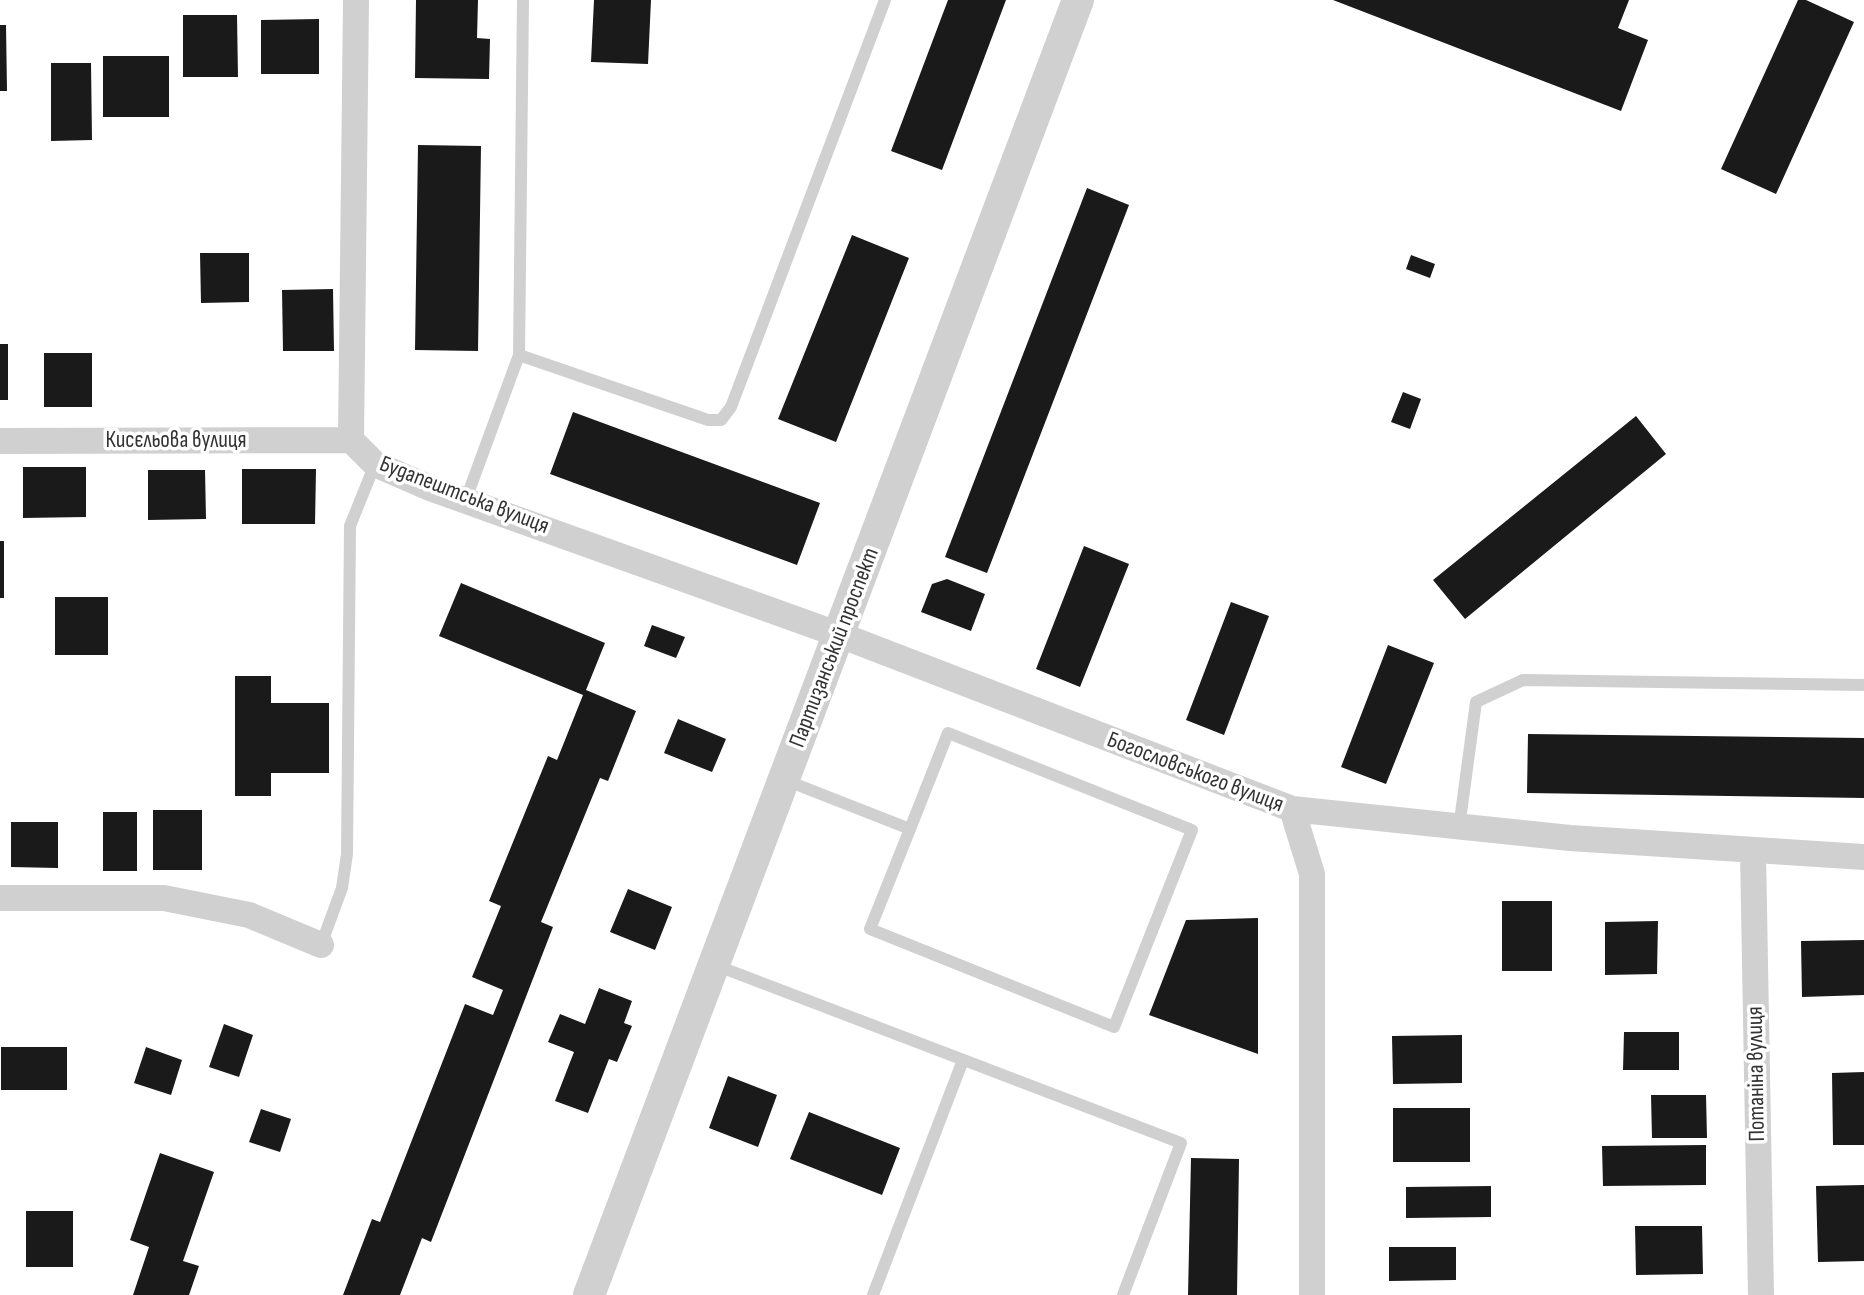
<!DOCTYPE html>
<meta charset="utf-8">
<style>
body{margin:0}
canvas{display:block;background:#fff}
</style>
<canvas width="1864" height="1295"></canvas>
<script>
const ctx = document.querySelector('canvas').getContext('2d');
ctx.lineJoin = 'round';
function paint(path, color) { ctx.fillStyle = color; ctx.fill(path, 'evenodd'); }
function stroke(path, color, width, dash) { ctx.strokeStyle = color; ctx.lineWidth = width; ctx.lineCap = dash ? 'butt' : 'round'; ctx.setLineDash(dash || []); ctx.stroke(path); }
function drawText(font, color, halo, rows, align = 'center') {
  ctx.font = font + ' "Sofia Sans Condensed",sans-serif'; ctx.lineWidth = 7; ctx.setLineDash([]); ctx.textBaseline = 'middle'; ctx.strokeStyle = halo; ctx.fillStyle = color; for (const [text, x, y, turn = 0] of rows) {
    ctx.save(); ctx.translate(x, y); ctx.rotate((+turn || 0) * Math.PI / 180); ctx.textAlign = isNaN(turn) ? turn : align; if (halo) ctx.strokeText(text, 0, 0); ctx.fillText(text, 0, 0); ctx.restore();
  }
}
paint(new Path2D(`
 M 416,0 L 478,0 L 477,38 L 490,39 L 489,79 L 415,78 Z
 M 594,0 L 651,0 L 648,64 L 591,62 Z
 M 948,0 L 1006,0 L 942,170 L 891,151 Z
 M 1333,0 L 1629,0 L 1618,28 L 1648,40 L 1621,111 Z
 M 1798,0 L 1806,0 L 1854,22 L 1776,194 L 1721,169 Z
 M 183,15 L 237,15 L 238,77 L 183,77 Z
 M 319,19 L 319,74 L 261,74 L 261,20 Z
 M 0,25 L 6,25 L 7,91 L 0,91 Z
 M 103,56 L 169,56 L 169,117 L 103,117 Z
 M 51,63 L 91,63 L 92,140 L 51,141 Z
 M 418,145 L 481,146 L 478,351 L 415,350 Z
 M 1087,188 L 1129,205 L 987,573 L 945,557 Z
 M 852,235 L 909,258 L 836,442 L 778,419 Z
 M 200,253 L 249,253 L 249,302 L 201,303 Z
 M 1411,255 L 1435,264 L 1430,278 L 1406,269 Z
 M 333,289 L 334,351 L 283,351 L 282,290 Z
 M 0,344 L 8,344 L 8,400 L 0,400 Z
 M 44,353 L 92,353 L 92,407 L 44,407 Z
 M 1403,392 L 1421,399 L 1410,429 L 1391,422 Z
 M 573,412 L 820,503 L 797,565 L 550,474 Z
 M 1636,416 L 1666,454 L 1465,619 L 1433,580 Z
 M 23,467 L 86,467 L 86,517 L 23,518 Z
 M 242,469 L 316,469 L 315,524 L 242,524 Z
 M 148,470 L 205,470 L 206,519 L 148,520 Z
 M 0,541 L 4,541 L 4,598 L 0,598 Z
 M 1084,546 L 1129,564 L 1080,687 L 1036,669 Z
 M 947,579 L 985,594 L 971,631 L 921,612 L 932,584 Z
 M 461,583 L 605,643 L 586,690 L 636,711 L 608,781 L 600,778 L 541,922 L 553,927 L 431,1242 L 422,1238 L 400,1295 L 343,1295 L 372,1219 L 380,1222 L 465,1004 L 493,1015 L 503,990 L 472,977 L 501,906 L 489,901 L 548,756 L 557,760 L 583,695 L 439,636 Z
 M 55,597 L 108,597 L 108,655 L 55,655 Z
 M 1231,602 L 1269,616 L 1224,735 L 1186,720 Z
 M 652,625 L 685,637 L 676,658 L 644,646 Z
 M 1388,645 L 1434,663 L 1386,784 L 1341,767 Z
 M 235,676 L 271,676 L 271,703 L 329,703 L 329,773 L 271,773 L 271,796 L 235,796 Z
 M 678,719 L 726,739 L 712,772 L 664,753 Z
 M 1528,734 L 1864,738 L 1864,798 L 1527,793 Z
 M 153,810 L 202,810 L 202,870 L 153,870 Z
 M 103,812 L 137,812 L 137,871 L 103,871 Z
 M 11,822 L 58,822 L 58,868 L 11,867 Z
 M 628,889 L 672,907 L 655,950 L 610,932 Z
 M 1502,901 L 1552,901 L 1552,971 L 1502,971 Z
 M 1258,918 L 1258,1054 L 1149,1015 L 1186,920 Z
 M 1658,921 L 1657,974 L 1605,975 L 1605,922 Z
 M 1864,940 L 1864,995 L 1802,997 L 1801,941 Z
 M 599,988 L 632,1001 L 624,1023 L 632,1026 L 617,1062 L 609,1059 L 588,1113 L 555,1101 L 574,1052 L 548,1042 L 560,1014 L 585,1024 Z
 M 224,1024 L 253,1035 L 239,1077 L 209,1067 Z
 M 1624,1032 L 1679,1032 L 1679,1070 L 1623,1070 Z
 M 1462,1035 L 1462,1083 L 1393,1084 L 1392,1036 Z
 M 1,1047 L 67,1047 L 67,1090 L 1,1090 Z
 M 146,1047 L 182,1060 L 171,1095 L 134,1083 Z
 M 1864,1072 L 1864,1145 L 1833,1145 L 1832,1073 Z
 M 728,1076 L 777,1095 L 758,1147 L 709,1128 Z
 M 1651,1095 L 1706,1095 L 1707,1138 L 1652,1138 Z
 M 1393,1108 L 1470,1108 L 1470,1162 L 1393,1162 Z
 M 261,1109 L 291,1119 L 280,1152 L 249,1142 Z
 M 809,1112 L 900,1148 L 882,1195 L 790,1159 Z
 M 1706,1145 L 1706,1185 L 1603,1186 L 1602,1146 Z
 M 160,1153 L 214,1172 L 183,1261 L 199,1266 L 189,1295 L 133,1295 L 149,1247 L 130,1240 Z
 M 1191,1158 L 1239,1159 L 1237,1295 L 1188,1295 Z
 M 1864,1185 L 1864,1261 L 1818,1262 L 1816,1186 Z
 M 1491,1186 L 1491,1217 L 1406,1218 L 1406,1187 Z
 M 26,1211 L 73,1211 L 73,1267 L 26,1267 Z
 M 1635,1226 L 1702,1226 L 1703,1274 L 1636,1275 Z
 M 1389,1247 L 1456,1247 L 1456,1280 L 1389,1281 Z`), '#1a1a1a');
stroke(new Path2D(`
 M 519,355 L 523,0
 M 466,499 L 519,355 L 708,420 L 721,420 L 731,407 L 885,0
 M 785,780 L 910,829 L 948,733 L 1192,830 L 1114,1027 L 870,929 L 910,829
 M 1459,828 L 1476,702 L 1523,680 L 1864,685
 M 321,945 L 342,888 L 347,854 L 350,526 L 375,464
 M 715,965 L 1181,1143 L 1123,1295
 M 873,1295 L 963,1060`), '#d0d0d0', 12);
stroke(new Path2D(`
 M 356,0 L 351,440 L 375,464 L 430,488 L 840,635 L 1292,809 L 1312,874 L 1312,1295
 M 0,441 L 351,440
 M 1292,809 L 1570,838 L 1864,857
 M 1753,852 L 1761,1295
 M 0,898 L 164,898 L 249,915 L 321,945`), '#d0d0d0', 26);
stroke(new Path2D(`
 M 589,1295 L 1078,0`), '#d0d0d0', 32);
drawText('23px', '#333', '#fff', [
 ["Кисєльова вулиця",176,441],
 ["Будапештська вулиця",464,496,21],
 ["Партизанський проспект",835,648,-69],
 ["Богословського вулиця",1195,773,21],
 ["Потаніна вулиця",1757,1074,-91]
]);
</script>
